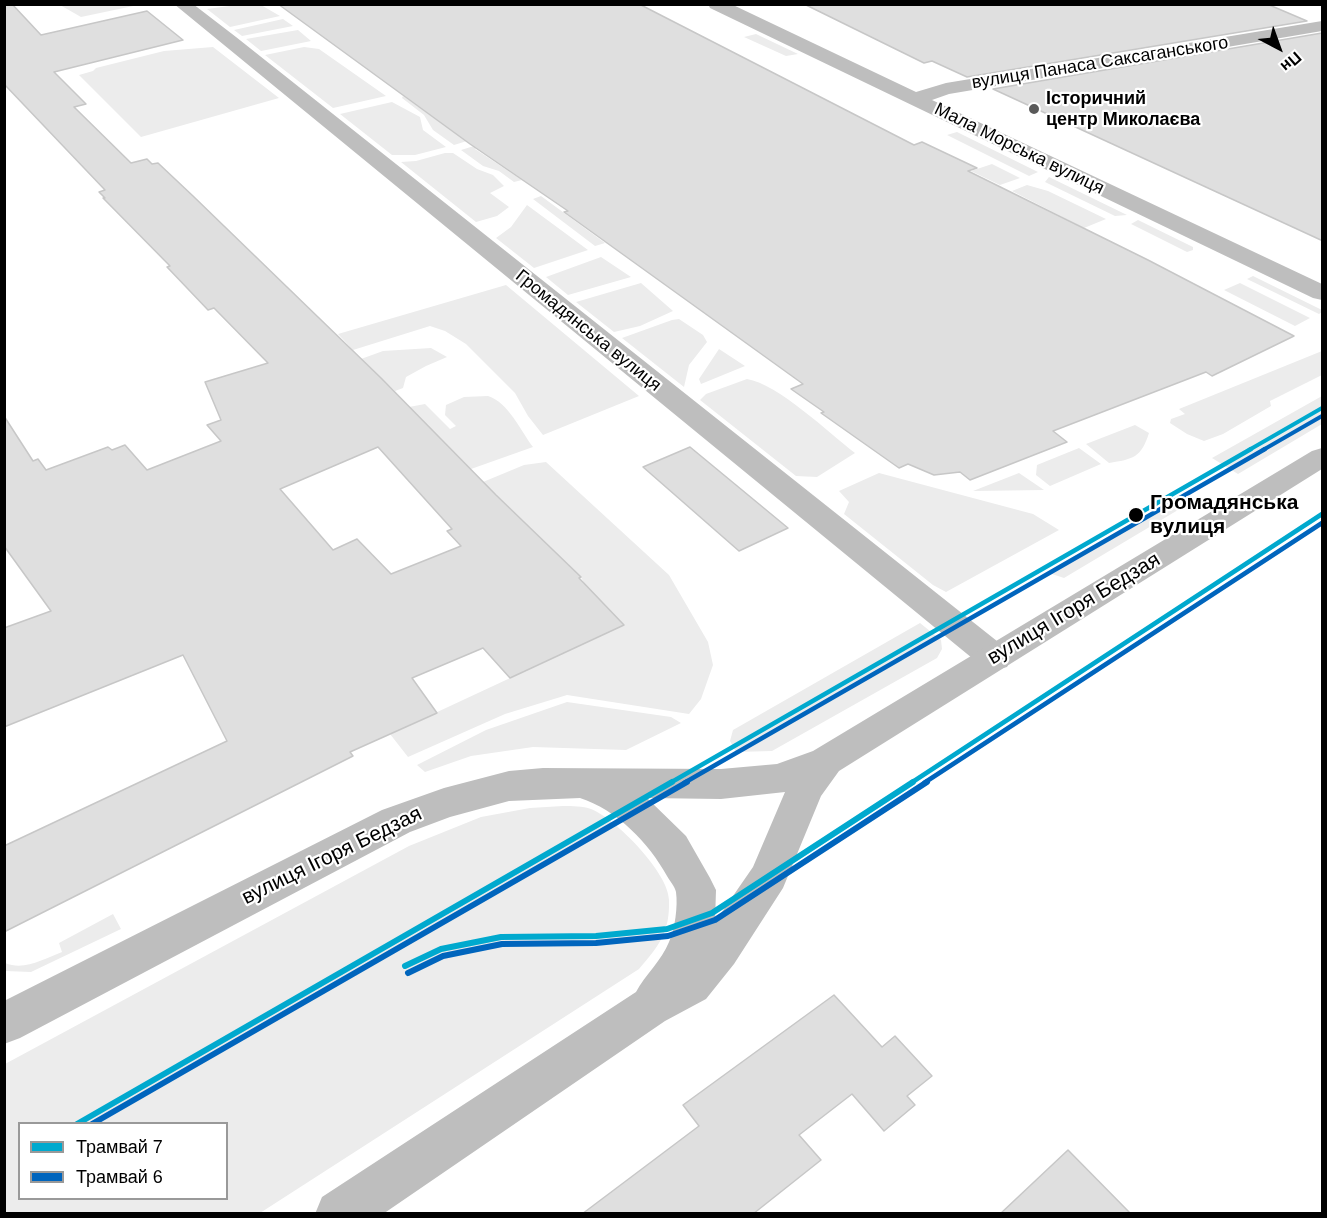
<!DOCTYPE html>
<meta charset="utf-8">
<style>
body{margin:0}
#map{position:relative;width:1327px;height:1218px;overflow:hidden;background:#fff;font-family:Arial,sans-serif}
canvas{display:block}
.frame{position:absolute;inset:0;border:6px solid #000;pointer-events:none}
.legend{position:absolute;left:18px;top:1122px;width:210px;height:78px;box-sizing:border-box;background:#fff;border:2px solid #999;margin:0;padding:8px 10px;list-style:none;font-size:18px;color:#000}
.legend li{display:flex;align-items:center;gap:12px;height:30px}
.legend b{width:30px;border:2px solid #999}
.north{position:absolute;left:1249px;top:18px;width:60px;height:60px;-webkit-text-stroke:4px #fff;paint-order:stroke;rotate:139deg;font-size:16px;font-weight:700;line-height:24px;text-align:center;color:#000}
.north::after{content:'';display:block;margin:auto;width:21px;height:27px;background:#000;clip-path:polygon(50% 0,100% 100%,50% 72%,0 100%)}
</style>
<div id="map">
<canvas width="1327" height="1218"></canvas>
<div class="frame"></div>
<ul class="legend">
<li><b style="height:8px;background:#00a9ce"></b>Трамвай 7</li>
<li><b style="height:8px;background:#0065bd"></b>Трамвай 6</li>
</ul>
<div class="north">Пн</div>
</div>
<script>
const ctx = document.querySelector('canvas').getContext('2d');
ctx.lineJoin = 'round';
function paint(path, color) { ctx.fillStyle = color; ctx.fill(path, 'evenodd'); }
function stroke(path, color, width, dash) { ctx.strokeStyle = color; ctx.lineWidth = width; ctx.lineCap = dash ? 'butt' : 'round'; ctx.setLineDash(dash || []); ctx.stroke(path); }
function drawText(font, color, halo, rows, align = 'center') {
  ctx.font = font + ' Arial,sans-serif'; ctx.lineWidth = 4.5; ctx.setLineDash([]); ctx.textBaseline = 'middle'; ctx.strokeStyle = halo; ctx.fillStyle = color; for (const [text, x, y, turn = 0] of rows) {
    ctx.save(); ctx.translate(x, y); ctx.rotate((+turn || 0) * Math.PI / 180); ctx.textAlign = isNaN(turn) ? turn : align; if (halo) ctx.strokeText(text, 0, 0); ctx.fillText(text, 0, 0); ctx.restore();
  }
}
paint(new Path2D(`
 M 60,5 L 60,4 L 138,5 L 81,17 Z
 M 237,5 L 261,5 L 280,16 L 230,27 L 207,9 Z
 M 283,19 L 293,26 L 242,36 L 234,30 Z
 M 298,30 L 311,41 L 261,51 L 246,39 Z
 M 756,34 L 798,54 L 786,56 L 744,37 Z
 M 213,47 L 279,98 L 141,137 L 79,75 L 93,71 L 96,68 L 164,51 Z
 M 304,47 L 319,49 L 386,96 L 333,108 L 265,55 Z
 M 403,96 L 467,141 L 454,145 L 433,130 L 424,115 L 402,98 Z
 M 392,102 L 420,117 L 423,130 L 446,147 L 415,155 L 392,155 L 340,114 Z
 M 957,132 L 1038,172 L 1029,176 L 947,135 Z
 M 474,146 L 477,147 L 475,149 L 522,180 L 514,182 L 499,171 L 483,166 L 461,150 Z
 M 445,153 L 453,153 L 477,169 L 493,175 L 504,186 L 490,193 L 509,207 L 497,216 L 476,222 L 401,162 L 416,161 Z
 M 992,164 L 1020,178 L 1000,185 L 971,171 Z
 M 1049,177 L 1127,215 L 1115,216 L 1045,182 Z
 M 1027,185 L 1048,191 L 1106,219 L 1084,228 L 1012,191 Z
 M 541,196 L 605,243 L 595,246 L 533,199 Z
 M 527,205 L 588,250 L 534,268 L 496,238 L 511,227 Z
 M 1138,220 L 1193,247 L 1193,250 L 1187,252 L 1131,224 Z
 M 601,257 L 631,277 L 568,295 L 546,277 Z
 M 1253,276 L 1322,310 L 1322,312 L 1319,314 L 1247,279 Z
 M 641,283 L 673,311 L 640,326 L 614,332 L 576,302 Z
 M 1240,283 L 1310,318 L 1295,326 L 1224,290 Z
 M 506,285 L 639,396 L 543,435 L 528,416 L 515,393 L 466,344 L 445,331 L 430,326 L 353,350 L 338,334 Z
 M 679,319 L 703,335 L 707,342 L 689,365 L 684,387 L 622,338 L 672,320 Z
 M 431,348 L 447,357 L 426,366 L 406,377 L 403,388 L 395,391 L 361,359 L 383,351 Z
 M 719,349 L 745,366 L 701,384 L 699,379 Z
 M 1322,351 L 1322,375 L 1270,401 L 1271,406 L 1223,434 L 1204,441 L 1187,434 L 1170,423 L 1171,419 L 1185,414 L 1179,409 Z
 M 747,379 C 778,384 829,433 855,453 L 817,477 L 796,476 L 700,400 L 706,394 Z
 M 488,396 C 509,403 520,430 533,447 L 471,469 L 464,464 L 409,407 L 425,404 L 450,429 L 456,426 L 445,415 L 446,405 L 464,397 Z
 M 1322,396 L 1322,424 L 1238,474 L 1212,458 Z
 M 1135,425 L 1149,433 C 1141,458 1133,459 1109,463 L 1086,444 Z
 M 1079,448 L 1101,464 L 1050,486 L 1036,475 L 1037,465 Z
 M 546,462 L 669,575 L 708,642 L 713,665 L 701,699 L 689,714 L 567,695 L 505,714 L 408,757 L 390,734 L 624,625 L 585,585 L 581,577 L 483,482 L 524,465 Z
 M 879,473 L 1033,514 L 1059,530 L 946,592 L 933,585 L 844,514 L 849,502 L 839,491 Z
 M 1019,473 L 1044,490 L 973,491 Z
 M 1175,498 L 1188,504 L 1064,578 L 1052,574 L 1050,570 Z
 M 920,623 L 941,640 L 942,649 L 937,658 L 772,751 L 736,752 L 730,741 L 733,730 Z
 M 567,702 L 671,717 L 681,723 L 626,750 L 533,747 L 471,756 L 425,772 L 417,765 L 486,730 Z
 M 563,806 C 572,806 583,806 591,809 C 615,818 669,873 669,900 C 670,932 659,946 639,969 L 260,1213 L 5,1213 L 5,1064 L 409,846 L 481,817 L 530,808 ZM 20,1124 L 226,1124 L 226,1198 L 20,1198 Z
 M 113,914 L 121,929 L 31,972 L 5,971 L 5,963 C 25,971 43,959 62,952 L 59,943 Z`), '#ececec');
const building = new Path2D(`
 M 4,4 L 12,4 L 41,35 L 147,11 L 183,40 L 54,72 L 86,104 L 74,107 L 131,163 L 147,159 L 152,164 L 158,163 L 193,196 L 381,378 L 496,495 L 581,577 L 579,578 L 624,625 L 510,678 L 483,648 L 412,678 L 437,713 L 350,752 L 353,756 L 4,932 L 4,846 L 227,741 L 183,655 L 4,727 L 4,628 L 51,611 L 4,546 L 4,416 L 33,461 L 38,459 L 46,470 L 108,447 L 112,450 L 125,445 L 147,470 L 221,441 L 207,425 L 221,420 L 205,382 L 268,363 L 214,308 L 208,310 L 167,267 L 170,266 L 103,198 L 105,198 L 99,192 L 105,190 L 4,84 ZM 378,447 L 452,529 L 447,531 L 461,546 L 391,574 L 357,539 L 333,550 L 280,489 Z
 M 278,4 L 639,4 L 914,145 L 922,142 L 977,168 L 968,171 L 1148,260 L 1294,336 L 1212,376 L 1206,372 L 1053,431 L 1067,442 L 970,480 L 960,472 L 934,475 L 908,464 L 899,468 L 821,413 L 824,412 L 791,389 L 803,384 L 564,212 L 568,211 L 470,144 Z
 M 804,4 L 1267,4 L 1307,21 L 967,77 L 932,61 L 924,63 Z
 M 1323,33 L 1323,241 L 993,89 L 1322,33 Z
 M 690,447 L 788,528 L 739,551 L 643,467 Z
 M 834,995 L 882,1047 L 895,1036 L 932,1076 L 907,1096 L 915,1105 L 884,1131 L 852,1094 L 799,1135 L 821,1160 L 753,1214 L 582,1214 L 699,1126 L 683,1105 Z
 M 1068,1150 L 1131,1214 L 1000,1214 Z`);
paint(building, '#dfdfdf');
stroke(building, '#c7c7c7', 1.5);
paint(new Path2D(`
 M 174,4 L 193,4 L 236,37 L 1007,649 L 1012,658 L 1007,667 L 995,670 L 983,667 Z
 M 708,4 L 731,4 L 916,92 L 946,83 L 1322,21 L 1322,31 L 949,94 L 932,100 L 1322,284 L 1322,300 L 1313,298 L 710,8 Z`), '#bebebe');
paint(new Path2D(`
 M 1322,448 L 1322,469 L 839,771 L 821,796 L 783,888 L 734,964 L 706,999 L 665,1021 L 383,1214 L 315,1214 L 322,1197 L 636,992 C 645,975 662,960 669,942 C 675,929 678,906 676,892 C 675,887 670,881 667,876 C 649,843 617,810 580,798 L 509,801 L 450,817 L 410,832 L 20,1038 L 4,1044 L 4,1001 L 382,810 L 444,788 L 509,771 L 543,768 L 721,769 L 777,764 L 813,751 L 1312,451 ZM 785,792 L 753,867 L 715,922 L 716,890 L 710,878 L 686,836 L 647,798 L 721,799 Z`), '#bebebe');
stroke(new Path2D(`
 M 1249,450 L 1322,408`), '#00a9ce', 4);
stroke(new Path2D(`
 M 670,783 L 1251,449
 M 911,783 L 1322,514`), '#00a9ce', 4.5);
stroke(new Path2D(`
 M 405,966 L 441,949 L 501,937 L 596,936 L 667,929 L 712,913 L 913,782
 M 77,1124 L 672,782`), '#00a9ce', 6);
stroke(new Path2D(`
 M 1263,450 L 1322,416`), '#0065bd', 4);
stroke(new Path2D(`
 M 684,783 L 1265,449
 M 924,783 L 1322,523`), '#0065bd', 4.5);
stroke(new Path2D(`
 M 408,973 L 443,956 L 502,944 L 596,943 L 668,936 L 715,920 L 927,782
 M 92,1124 L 687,782`), '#0065bd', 6);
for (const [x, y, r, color] of [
 [1034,109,6,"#595959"],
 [1136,515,8,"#000"]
]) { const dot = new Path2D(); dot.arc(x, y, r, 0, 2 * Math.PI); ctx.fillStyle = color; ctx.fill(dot); stroke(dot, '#fff', 2); }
drawText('18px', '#000', '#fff', [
 ["вулиця Панаса Саксаганського",1100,63,-9],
 ["Мала Морська вулиця",1019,149,26],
 ["Громадянська вулиця",588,331,39]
]);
drawText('bold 18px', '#000', '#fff', [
 ["Історичний",1046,99],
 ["центр Миколаєва",1046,120]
], 'left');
drawText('bold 21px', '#000', '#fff', [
 ["Громадянська",1150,503],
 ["вулиця",1150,527]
], 'left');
drawText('21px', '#000', '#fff', [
 ["вулиця Ігоря Бедзая",1074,609,-31],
 ["вулиця Ігоря Бедзая",332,856,-26]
]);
</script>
